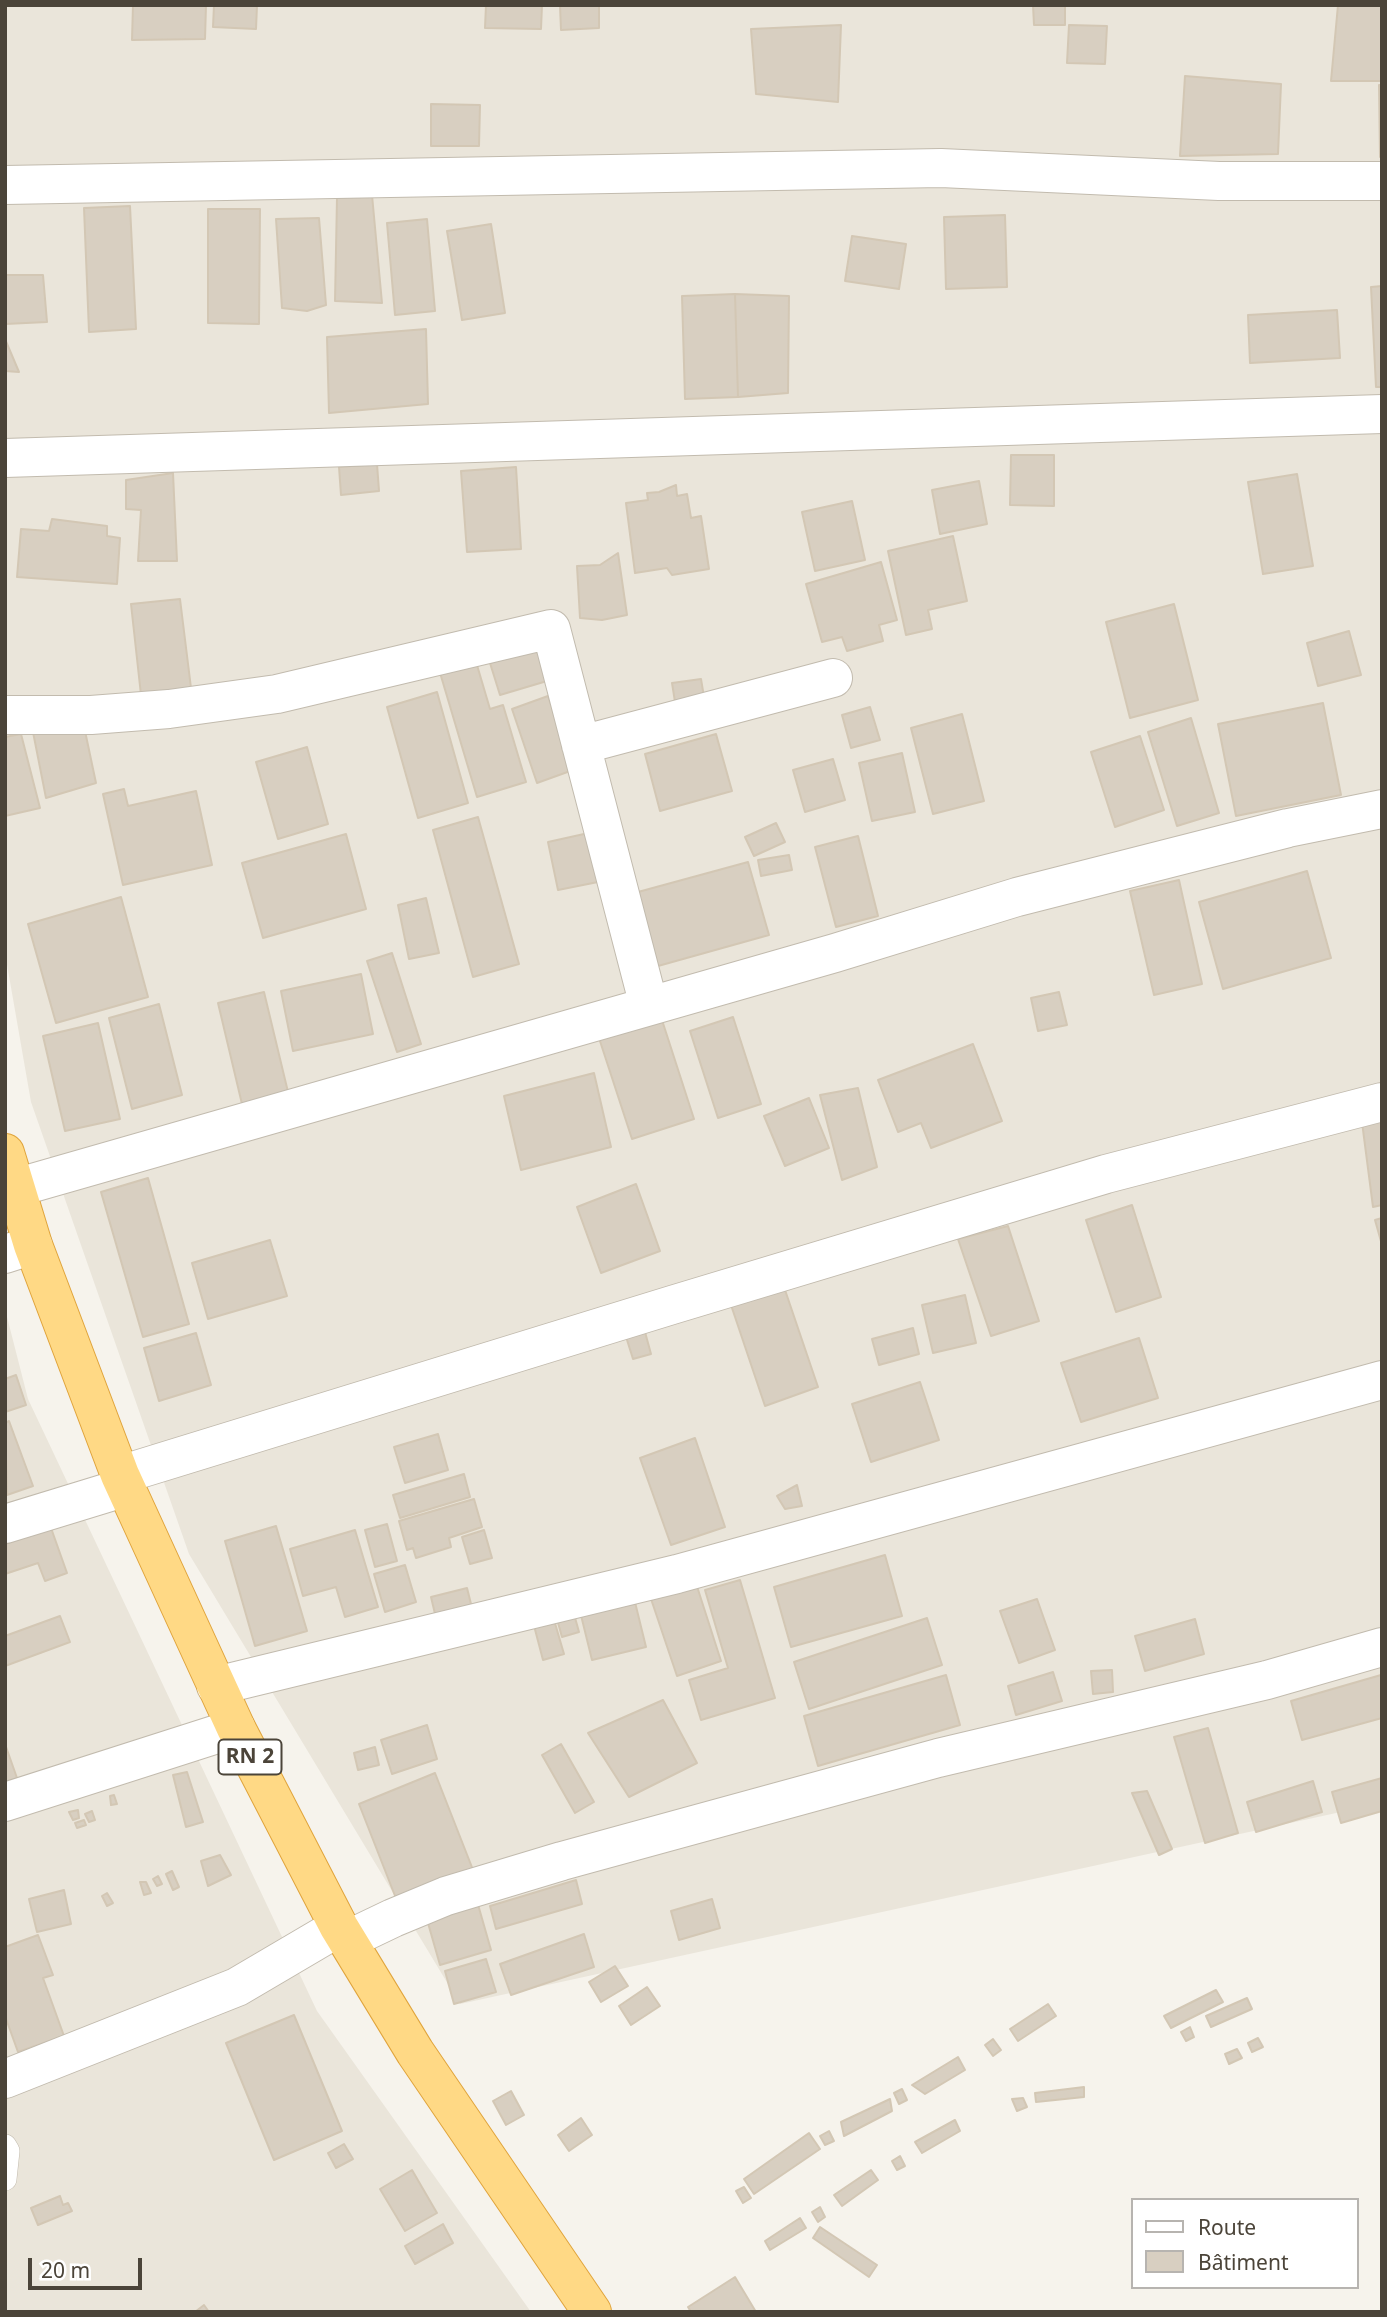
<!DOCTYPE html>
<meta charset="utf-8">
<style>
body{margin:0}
#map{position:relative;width:1387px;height:2317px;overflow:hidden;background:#f6f3ec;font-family:"Noto Sans",sans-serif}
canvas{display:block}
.frame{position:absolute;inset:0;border:7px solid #4b4439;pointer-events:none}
.legend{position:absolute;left:1131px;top:2198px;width:228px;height:91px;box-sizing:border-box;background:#fff;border:2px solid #b7b4b0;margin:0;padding:9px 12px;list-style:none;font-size:21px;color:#4b4439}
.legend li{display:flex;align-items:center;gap:14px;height:35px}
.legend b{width:35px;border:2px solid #b7b4b0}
.scale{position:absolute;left:28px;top:2258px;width:114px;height:32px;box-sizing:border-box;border:4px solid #4b4439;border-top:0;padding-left:9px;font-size:21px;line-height:24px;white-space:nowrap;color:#4b4439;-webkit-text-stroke:5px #fff;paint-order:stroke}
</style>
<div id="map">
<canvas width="1387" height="2317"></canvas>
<div class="frame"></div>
<ul class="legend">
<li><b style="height:9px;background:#fff"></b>Route</li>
<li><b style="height:19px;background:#d8cfc1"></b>Bâtiment</li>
</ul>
<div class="scale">20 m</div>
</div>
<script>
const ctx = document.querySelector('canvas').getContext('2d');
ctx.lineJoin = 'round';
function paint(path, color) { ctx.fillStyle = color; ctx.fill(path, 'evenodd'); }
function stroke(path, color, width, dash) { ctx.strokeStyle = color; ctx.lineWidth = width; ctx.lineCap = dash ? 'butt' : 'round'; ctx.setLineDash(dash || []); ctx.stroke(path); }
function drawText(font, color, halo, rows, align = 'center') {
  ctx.font = font + ' "Noto Sans",sans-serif'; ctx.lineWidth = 6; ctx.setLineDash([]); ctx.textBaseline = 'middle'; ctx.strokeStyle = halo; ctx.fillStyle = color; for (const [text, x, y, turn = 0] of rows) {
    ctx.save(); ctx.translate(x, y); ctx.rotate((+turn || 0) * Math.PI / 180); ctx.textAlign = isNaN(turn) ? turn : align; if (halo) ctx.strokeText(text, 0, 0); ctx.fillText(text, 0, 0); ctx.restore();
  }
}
paint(new Path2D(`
 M 5,5 L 1382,5 L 1382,1803 L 460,2004 L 189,1554 L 31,1102 L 5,953 Z
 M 5,1309 L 28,1399 L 317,2011 L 531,2312 L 5,2312 Z`), '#eae5da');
const building = new Path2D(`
 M 133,5 L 206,5 L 205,39 L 132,40 Z
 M 214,5 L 257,5 L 256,29 L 213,27 Z
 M 486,5 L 542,5 L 541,29 L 485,28 Z
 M 560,5 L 599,5 L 599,28 L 561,30 Z
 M 1033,5 L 1065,5 L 1065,25 L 1034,25 Z
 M 1338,5 L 1382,5 L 1382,81 L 1331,81 Z
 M 841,25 L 838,102 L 756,94 L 751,29 Z
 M 1069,25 L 1107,26 L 1105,64 L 1067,63 Z
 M 1185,76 L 1281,84 L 1278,154 L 1180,156 Z
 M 1379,85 L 1382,85 L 1382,157 L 1380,157 Z
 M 431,104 L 480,105 L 479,146 L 431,146 Z
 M 372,195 L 382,303 L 335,301 L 337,198 Z
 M 130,206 L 136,329 L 89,332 L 84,208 Z
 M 208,209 L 260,209 L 259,324 L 208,323 Z
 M 1005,215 L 1007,287 L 946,289 L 944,217 Z
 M 319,218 L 326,305 L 307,311 L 282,308 L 276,219 Z
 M 427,219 L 435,311 L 395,315 L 387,223 Z
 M 491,224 L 505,313 L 462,320 L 447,231 Z
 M 852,236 L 906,244 L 899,289 L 845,281 Z
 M 5,275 L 43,275 L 47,322 L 5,324 Z
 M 1382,286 L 1382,387 L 1376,387 L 1371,287 Z
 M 735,294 L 789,296 L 788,393 L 738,397 Z
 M 735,294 L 738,397 L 685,399 L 682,296 Z
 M 1337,310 L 1340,358 L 1250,363 L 1248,315 Z
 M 426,329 L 428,404 L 329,413 L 327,337 Z
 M 5,339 L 19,372 L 5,371 Z
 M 1011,455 L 1054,455 L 1054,506 L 1010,505 Z
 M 377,464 L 379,491 L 341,495 L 339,467 Z
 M 516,467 L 521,549 L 467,552 L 461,471 Z
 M 173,473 L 177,561 L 138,561 L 141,510 L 126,509 L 126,480 Z
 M 1297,474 L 1313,566 L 1263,574 L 1248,482 Z
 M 979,481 L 987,524 L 940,534 L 932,490 Z
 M 676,485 L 677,496 L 687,494 L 691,518 L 701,516 L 709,569 L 672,575 L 667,568 L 635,573 L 626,503 L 648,500 L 647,493 L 659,492 Z
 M 852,501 L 865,560 L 815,571 L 802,512 Z
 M 52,519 L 107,526 L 107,536 L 120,538 L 117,584 L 17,577 L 21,529 L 49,531 Z
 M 953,536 L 967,601 L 928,610 L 932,629 L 906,635 L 888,551 Z
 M 618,553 L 627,615 L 602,620 L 580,618 L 577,566 L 600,565 Z
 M 881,562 L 897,620 L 879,625 L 883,641 L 847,651 L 842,637 L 822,642 L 806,584 Z
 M 180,599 L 191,688 L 141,695 L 131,604 Z
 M 1174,604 L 1198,700 L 1130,718 L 1106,622 Z
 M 1349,631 L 1361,675 L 1318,686 L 1307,643 Z
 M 538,649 L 547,681 L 500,695 L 490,663 Z
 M 474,655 L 490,709 L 503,705 L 526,782 L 477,797 L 438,666 Z
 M 701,679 L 705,703 L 676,708 L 672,683 Z
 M 437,692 L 468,803 L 418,818 L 387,707 Z
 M 548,696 L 573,770 L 537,783 L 512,709 Z
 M 1323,703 L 1341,795 L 1236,816 L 1218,724 Z
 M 870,707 L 880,740 L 851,748 L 842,715 Z
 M 962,714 L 984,801 L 933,814 L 911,728 Z
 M 1191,718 L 1219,813 L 1177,826 L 1148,732 Z
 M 85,731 L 96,783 L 46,798 L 33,732 Z
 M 21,734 L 40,808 L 5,816 L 5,737 Z
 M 716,734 L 732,791 L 660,811 L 645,754 Z
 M 1140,736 L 1164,810 L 1115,827 L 1091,752 Z
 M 307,747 L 328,824 L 278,839 L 256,762 Z
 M 902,753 L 915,812 L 872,821 L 859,763 Z
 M 833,759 L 845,800 L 805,812 L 793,770 Z
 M 124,789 L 128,806 L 196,791 L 212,865 L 123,885 L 103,794 Z
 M 478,817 L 519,964 L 473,977 L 433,830 Z
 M 776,823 L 785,842 L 754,856 L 745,837 Z
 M 593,832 L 603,881 L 558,890 L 548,842 Z
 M 346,834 L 366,909 L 263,938 L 242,863 Z
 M 858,836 L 878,916 L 836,927 L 815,847 Z
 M 789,855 L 792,870 L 761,876 L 758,860 Z
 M 748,862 L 769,935 L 658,966 L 638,892 Z
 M 1307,871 L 1331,958 L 1223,989 L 1199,902 Z
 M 1179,880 L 1202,984 L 1154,995 L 1130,891 Z
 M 121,897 L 148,997 L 56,1023 L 28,924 Z
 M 426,898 L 439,953 L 409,959 L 398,905 Z
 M 392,953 L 421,1044 L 397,1052 L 367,961 Z
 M 361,974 L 373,1034 L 293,1051 L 281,991 Z
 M 264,992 L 288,1092 L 242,1104 L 218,1003 Z
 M 1059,992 L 1067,1025 L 1038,1031 L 1031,998 Z
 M 159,1004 L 182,1095 L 132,1109 L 109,1018 Z
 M 661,1017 L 694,1119 L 632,1139 L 599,1038 Z
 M 733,1017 L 761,1104 L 718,1118 L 690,1031 Z
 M 98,1023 L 120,1119 L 65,1131 L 43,1036 Z
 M 973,1044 L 1002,1121 L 931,1148 L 921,1123 L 898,1132 L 878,1080 Z
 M 594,1073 L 611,1147 L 521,1170 L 504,1096 Z
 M 858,1088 L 877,1167 L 842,1180 L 820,1095 Z
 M 809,1098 L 829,1148 L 785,1166 L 764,1116 Z
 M 1382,1119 L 1382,1205 L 1373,1207 L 1362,1122 Z
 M 148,1178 L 189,1324 L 143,1337 L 101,1192 Z
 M 636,1184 L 660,1251 L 601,1273 L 577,1207 Z
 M 1132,1205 L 1161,1297 L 1116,1312 L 1086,1220 Z
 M 1382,1218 L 1382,1245 L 1375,1220 Z
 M 1008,1226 L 1039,1321 L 991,1336 L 958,1239 Z
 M 270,1240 L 287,1296 L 208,1319 L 192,1263 Z
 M 784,1287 L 818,1387 L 765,1406 L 731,1305 Z
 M 965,1295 L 976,1343 L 933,1353 L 922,1305 Z
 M 642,1321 L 651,1354 L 633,1359 L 623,1327 Z
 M 913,1328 L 919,1354 L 879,1365 L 872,1339 Z
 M 196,1333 L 211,1385 L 159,1401 L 144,1348 Z
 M 1139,1338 L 1158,1398 L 1081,1422 L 1061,1363 Z
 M 16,1375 L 26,1405 L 5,1412 L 5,1379 Z
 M 920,1382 L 939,1440 L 871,1462 L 852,1404 Z
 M 9,1421 L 33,1486 L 7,1495 L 5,1423 Z
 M 438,1434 L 448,1470 L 405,1483 L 394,1447 Z
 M 695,1438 L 725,1527 L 671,1545 L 640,1458 Z
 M 464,1474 L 470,1497 L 400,1518 L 393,1495 Z
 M 797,1485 L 802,1506 L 785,1509 L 777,1496 Z
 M 474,1499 L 482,1527 L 449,1538 L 451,1547 L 416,1558 L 413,1548 L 407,1550 L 399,1521 Z
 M 387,1524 L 397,1561 L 375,1567 L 365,1530 Z
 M 276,1526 L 307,1631 L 255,1646 L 225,1541 Z
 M 51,1528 L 67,1573 L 45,1581 L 38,1563 L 5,1574 L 5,1544 Z
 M 355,1530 L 378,1607 L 345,1617 L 336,1587 L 303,1596 L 290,1549 Z
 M 484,1530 L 492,1558 L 470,1564 L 462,1537 Z
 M 885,1555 L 902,1616 L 791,1647 L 774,1587 Z
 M 405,1565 L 416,1602 L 385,1612 L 374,1574 Z
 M 693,1574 L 721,1661 L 677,1676 L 648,1590 Z
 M 740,1580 L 775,1698 L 701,1720 L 689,1680 L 728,1668 L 705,1590 Z
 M 467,1588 L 472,1608 L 436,1618 L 431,1597 Z
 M 632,1590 L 646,1647 L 592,1660 L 578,1603 Z
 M 1037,1599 L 1055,1650 L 1019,1663 L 1000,1611 Z
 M 572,1607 L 579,1632 L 562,1637 L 555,1612 Z
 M 552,1613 L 564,1654 L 543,1660 L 532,1618 Z
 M 60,1616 L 70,1642 L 5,1666 L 5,1636 Z
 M 927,1618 L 942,1665 L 809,1709 L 794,1662 Z
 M 1195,1619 L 1204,1654 L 1145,1671 L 1135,1636 Z
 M 1112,1670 L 1113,1692 L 1093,1694 L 1091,1671 Z
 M 1053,1672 L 1062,1701 L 1016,1715 L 1008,1686 Z
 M 946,1675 L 960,1725 L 818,1766 L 804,1716 Z
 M 1381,1675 L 1382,1718 L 1302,1740 L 1291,1701 Z
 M 663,1700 L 697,1763 L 629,1797 L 588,1733 Z
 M 427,1725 L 437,1759 L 392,1774 L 381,1740 Z
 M 1208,1728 L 1238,1833 L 1205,1843 L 1174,1737 Z
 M 5,1744 L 17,1778 L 5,1783 Z
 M 561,1744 L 594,1802 L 575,1813 L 542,1755 Z
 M 375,1747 L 379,1765 L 358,1770 L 354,1753 Z
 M 187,1772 L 203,1822 L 186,1827 L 173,1775 Z
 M 435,1773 L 475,1875 L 399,1906 L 359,1804 Z
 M 1382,1778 L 1382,1811 L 1341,1823 L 1332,1792 Z
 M 1313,1781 L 1322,1812 L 1256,1832 L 1247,1802 Z
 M 1147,1791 L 1172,1849 L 1159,1855 L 1132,1793 Z
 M 114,1795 L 117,1804 L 111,1805 L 110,1796 Z
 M 78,1810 L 79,1818 L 73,1820 L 69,1812 Z
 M 92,1811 L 95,1820 L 89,1822 L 85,1814 Z
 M 84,1820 L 86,1825 L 77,1828 L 75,1823 Z
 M 220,1855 L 231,1875 L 208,1886 L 201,1861 Z
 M 172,1871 L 179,1887 L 173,1890 L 166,1874 Z
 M 158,1876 L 162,1884 L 157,1886 L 153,1879 Z
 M 576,1880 L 582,1904 L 496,1929 L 490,1906 Z
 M 140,1882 L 146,1882 L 151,1893 L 144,1895 Z
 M 64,1890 L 71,1924 L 37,1932 L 29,1899 Z
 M 107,1893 L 113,1903 L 107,1906 L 102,1896 Z
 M 712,1899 L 720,1928 L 679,1940 L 671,1911 Z
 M 477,1901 L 491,1950 L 440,1965 L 426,1916 Z
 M 584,1934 L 594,1967 L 511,1995 L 500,1964 Z
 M 38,1935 L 53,1975 L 43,1978 L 64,2036 L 18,2052 L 5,2016 L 5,1947 Z
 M 486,1959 L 496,1992 L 454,2004 L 445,1971 Z
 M 615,1966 L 628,1986 L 601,2002 L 589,1982 Z
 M 647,1987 L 660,2006 L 631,2025 L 619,2006 Z
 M 1216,1990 L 1223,2002 L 1171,2028 L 1164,2016 Z
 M 1247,1998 L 1252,2009 L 1211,2027 L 1206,2016 Z
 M 1048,2004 L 1056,2016 L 1018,2041 L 1010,2029 Z
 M 294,2015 L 342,2131 L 274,2160 L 226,2043 Z
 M 1190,2027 L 1194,2037 L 1186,2041 L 1181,2032 Z
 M 1258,2038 L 1263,2047 L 1252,2052 L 1248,2043 Z
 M 993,2039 L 1001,2050 L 993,2056 L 985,2045 Z
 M 1237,2049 L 1242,2058 L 1229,2064 L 1225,2054 Z
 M 958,2057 L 965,2070 L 925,2094 L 912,2085 Z
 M 1084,2087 L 1084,2097 L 1036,2102 L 1035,2093 Z
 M 902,2089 L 907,2100 L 899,2104 L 894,2093 Z
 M 511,2091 L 524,2115 L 506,2125 L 493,2101 Z
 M 1023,2098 L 1027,2107 L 1017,2111 L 1012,2099 Z
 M 890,2099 L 892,2111 L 844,2136 L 841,2122 Z
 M 581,2118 L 592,2135 L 569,2151 L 558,2135 Z
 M 955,2120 L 960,2131 L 922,2153 L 915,2142 Z
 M 829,2131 L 834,2141 L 825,2145 L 820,2136 Z
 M 809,2133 L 820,2149 L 754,2194 L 744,2179 Z
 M 344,2144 L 353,2159 L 336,2168 L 328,2153 Z
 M 900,2156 L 905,2166 L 897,2170 L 892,2161 Z
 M 412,2170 L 437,2213 L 405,2231 L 380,2189 Z
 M 871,2170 L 878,2180 L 842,2206 L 834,2195 Z
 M 744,2187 L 751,2198 L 743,2203 L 736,2191 Z
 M 60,2196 L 63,2205 L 68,2203 L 72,2211 L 38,2225 L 31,2208 Z
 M 820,2207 L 825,2217 L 818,2222 L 812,2212 Z
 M 800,2218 L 806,2228 L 770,2250 L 765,2241 Z
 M 443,2224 L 453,2243 L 415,2264 L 405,2246 Z
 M 820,2227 L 877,2265 L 869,2277 L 813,2238 Z
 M 735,2277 L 756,2312 L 691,2312 L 688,2307 Z
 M 204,2305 L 209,2312 L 195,2312 Z`);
paint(building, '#d8cfc1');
stroke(building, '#d3c7b4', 2);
const service = new Path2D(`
 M 5,2146 L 8,2151 L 5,2179`);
const minor = new Path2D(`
 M 5,185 L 941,168 L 1219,181 L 1382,181
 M 5,458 L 1382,414
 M 5,715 L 91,715 L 169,709 L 277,694 L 551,629 L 649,1006
 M 581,745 L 833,678
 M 15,1188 L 835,953 L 1017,897 L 1288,828 L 1382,809
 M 5,1254 L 33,1245
 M 120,1475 L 672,1305 L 1106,1174 L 1382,1102
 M 5,1524 L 126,1487
 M 216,1686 L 677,1574 L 1382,1380
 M 5,1802 L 236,1728
 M 347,1940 L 393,1918 L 446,1896 L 562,1861 L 938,1758 L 1267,1680 L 1382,1647
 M 5,2079 L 237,1987 L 339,1927`);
const trunk = new Path2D(`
 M 5,1153 L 33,1245 L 120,1475 L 236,1728 L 339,1927 L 415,2052 L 592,2312`);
stroke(service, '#c2bbae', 24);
stroke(minor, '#c2bbae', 40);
stroke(trunk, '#e0a43c', 40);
stroke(service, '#fff', 23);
stroke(minor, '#fff', 38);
stroke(trunk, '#ffd985', 38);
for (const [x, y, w] of [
 [250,1757,63]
]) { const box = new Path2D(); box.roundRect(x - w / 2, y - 17.5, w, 35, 5); ctx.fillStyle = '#fff'; ctx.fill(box); stroke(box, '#4b4439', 2); }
drawText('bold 21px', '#4b4439', null, [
 ["RN 2",250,1757]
]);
</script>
